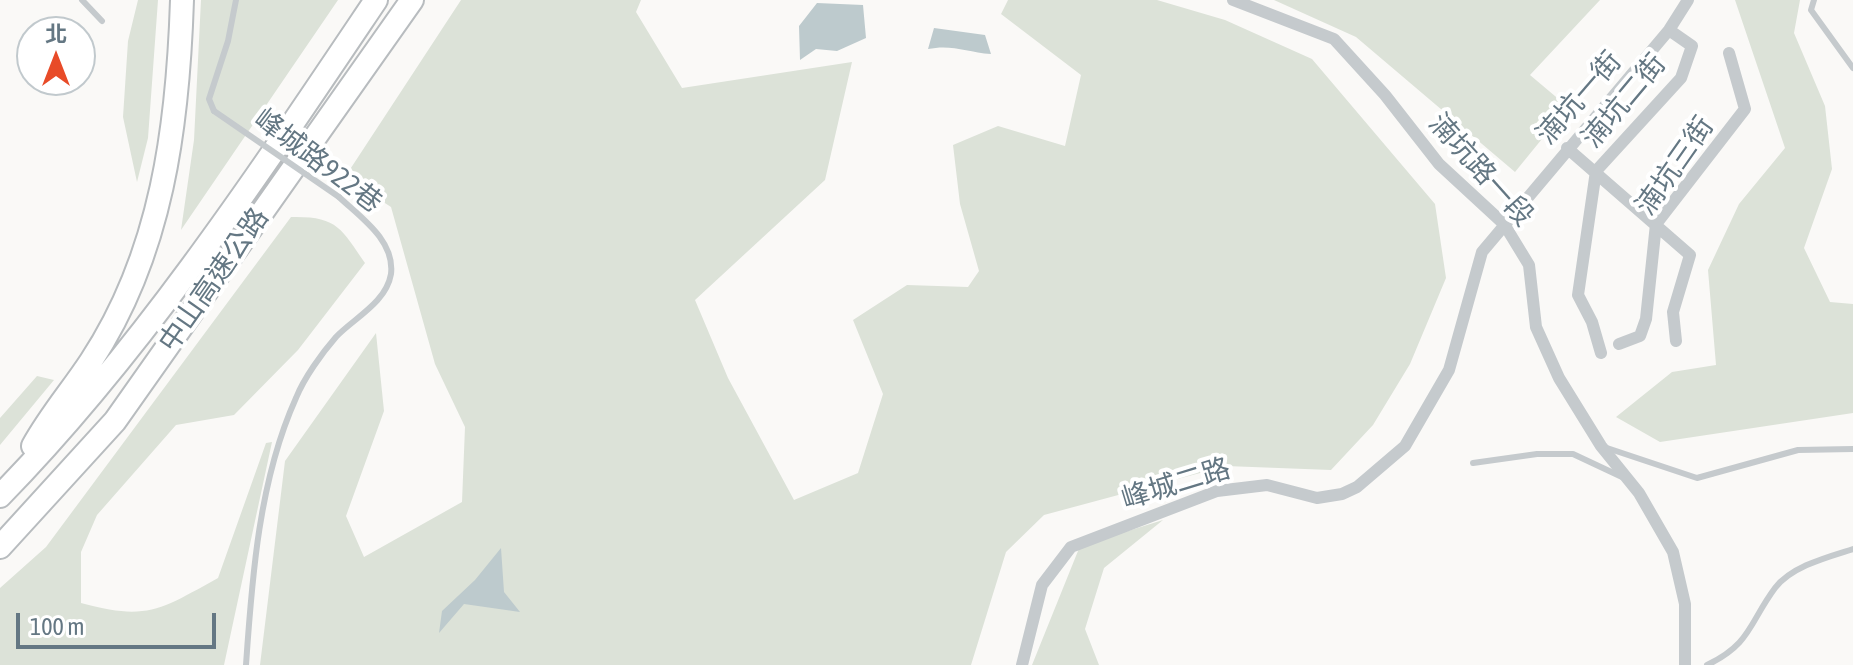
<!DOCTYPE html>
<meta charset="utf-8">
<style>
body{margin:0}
#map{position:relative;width:1853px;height:665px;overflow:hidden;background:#faf9f7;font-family:"Asap Condensed","Noto Sans TC",sans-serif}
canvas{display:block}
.north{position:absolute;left:16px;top:16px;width:80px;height:80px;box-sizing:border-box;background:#fff;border:2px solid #c1c9cd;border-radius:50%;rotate:0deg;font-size:22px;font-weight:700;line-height:32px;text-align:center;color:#647783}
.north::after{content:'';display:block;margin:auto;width:28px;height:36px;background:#e84b28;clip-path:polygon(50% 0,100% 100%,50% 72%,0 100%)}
.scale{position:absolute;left:16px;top:613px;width:200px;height:36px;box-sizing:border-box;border:4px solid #647783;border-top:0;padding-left:10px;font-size:24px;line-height:28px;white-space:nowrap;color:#647783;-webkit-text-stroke:6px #fff;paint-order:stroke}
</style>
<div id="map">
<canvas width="1853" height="665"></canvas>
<div class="north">北</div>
<div class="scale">100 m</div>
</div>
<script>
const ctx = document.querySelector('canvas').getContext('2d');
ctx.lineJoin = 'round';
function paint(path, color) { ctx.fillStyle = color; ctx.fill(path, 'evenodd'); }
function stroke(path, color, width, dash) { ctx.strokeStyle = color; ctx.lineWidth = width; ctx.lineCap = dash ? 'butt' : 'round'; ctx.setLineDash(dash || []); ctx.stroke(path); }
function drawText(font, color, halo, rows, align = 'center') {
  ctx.font = font + ' "Asap Condensed","Noto Sans TC",sans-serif'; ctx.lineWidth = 8; ctx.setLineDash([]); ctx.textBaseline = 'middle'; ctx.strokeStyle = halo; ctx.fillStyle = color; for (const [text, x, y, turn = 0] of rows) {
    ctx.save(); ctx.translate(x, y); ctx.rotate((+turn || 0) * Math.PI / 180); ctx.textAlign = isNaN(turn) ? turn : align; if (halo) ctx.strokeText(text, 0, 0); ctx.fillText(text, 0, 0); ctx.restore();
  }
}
paint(new Path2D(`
 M 138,0 L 158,0 L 148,138 L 137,182 L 123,117 L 128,41 Z
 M 201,0 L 338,0 L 181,230 L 194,140 Z
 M 461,0 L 641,0 L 636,12 L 682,88 L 852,62 L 825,180 L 695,300 L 728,378 L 794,500 L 858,473 L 883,394 L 853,320 L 907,285 L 968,287 L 979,271 L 960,204 L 953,145 L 998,126 L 1065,146 L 1081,75 L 1001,14 L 1008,0 L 1157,0 L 1225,20 L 1312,59 L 1435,204 L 1446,278 L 1410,364 L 1373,425 L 1331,470 L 1226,466 L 1044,515 L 1006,552 L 971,665 L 260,665 L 285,461 L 376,333 L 384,411 L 346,516 L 364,557 L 462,502 L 465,427 L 435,364 L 391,207 L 345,177 Z
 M 1274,0 L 1600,0 L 1530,75 L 1568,107 L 1515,172 L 1356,37 Z
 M 1735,0 L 1800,0 L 1794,33 L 1825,106 L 1832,169 L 1804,248 L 1830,302 L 1853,304 L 1853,413 L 1660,442 L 1616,417 L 1672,372 L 1716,365 L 1708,270 L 1739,204 L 1785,148 Z
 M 291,217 C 337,216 341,228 365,263 L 298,350 L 234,415 L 176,425 L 97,515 L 81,552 L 81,603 C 147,621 160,610 218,578 L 266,443 L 272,442 L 224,665 L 0,665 L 0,588 L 46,547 Z
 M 37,376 L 54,380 L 0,445 L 0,418 Z
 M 1163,520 L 1104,568 L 1085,629 L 1099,665 L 1032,665 L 1080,546 Z`), '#dce2d8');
paint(new Path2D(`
 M 817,3 L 863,5 L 866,38 L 837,51 L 816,49 L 800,60 L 799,26 Z
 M 934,28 L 985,35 L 991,54 C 967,52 951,44 928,49 Z
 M 501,548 L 504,592 L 520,612 L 464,604 L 439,633 L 442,611 L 475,580 Z`), '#bdcacd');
const highway = new Path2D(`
 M 33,446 C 50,415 72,390 91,361 C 162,253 178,126 182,0
 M 0,496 C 142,351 263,168 376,0
 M 0,547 L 115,421 L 412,0`);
stroke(highway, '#b8bcbf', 26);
stroke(new Path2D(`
 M 82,0 L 102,21
 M 1814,0 L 1811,10 L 1853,68
 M 214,111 L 209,99 L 228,41 L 236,0
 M 1604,447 L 1697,478 L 1798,450 L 1853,449
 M 1473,463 L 1537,454 L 1573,454 L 1622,477
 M 246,665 C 252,577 259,480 296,398 C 304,378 322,353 336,337 C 354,318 386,303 391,274 C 395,240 360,217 339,197
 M 1707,665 C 1751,644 1749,623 1775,588 C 1792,566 1828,557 1853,549`), '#c5cacd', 6);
stroke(new Path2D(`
 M 1233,0 L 1334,39 L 1385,95 L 1439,164 L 1504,224 L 1529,265 L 1536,327 L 1559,378 L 1601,446 L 1639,493 L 1673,552 L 1685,604 L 1685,665
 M 1567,148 L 1690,255 L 1673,312 L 1676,341
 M 1619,344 L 1640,336 L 1646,319 L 1656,224 L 1745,109 L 1729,53
 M 1601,353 L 1592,322 L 1578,295 L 1596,171 L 1681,78 L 1692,46 L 1669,30
 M 1022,665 L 1042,585 L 1071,547 L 1217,491 L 1267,485 L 1317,498 L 1342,494 L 1357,487 L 1405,446 L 1449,370 L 1482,252 L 1669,30 L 1688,0`), '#c5cacd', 12);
stroke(highway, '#fff', 22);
stroke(new Path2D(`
 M 214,111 L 339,197`), '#c5cacd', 6);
drawText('28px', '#647783', '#fff', [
 ["湳坑一街",1579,98,-49],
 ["湳坑二街",1624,101,-50],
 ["峰城路922巷",318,161,37],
 ["湳坑三街",1675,166,-55],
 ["湳坑路一段",1481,170,48],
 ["中山高速公路",214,280,-55],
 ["峰城二路",1176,484,-17]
]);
</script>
